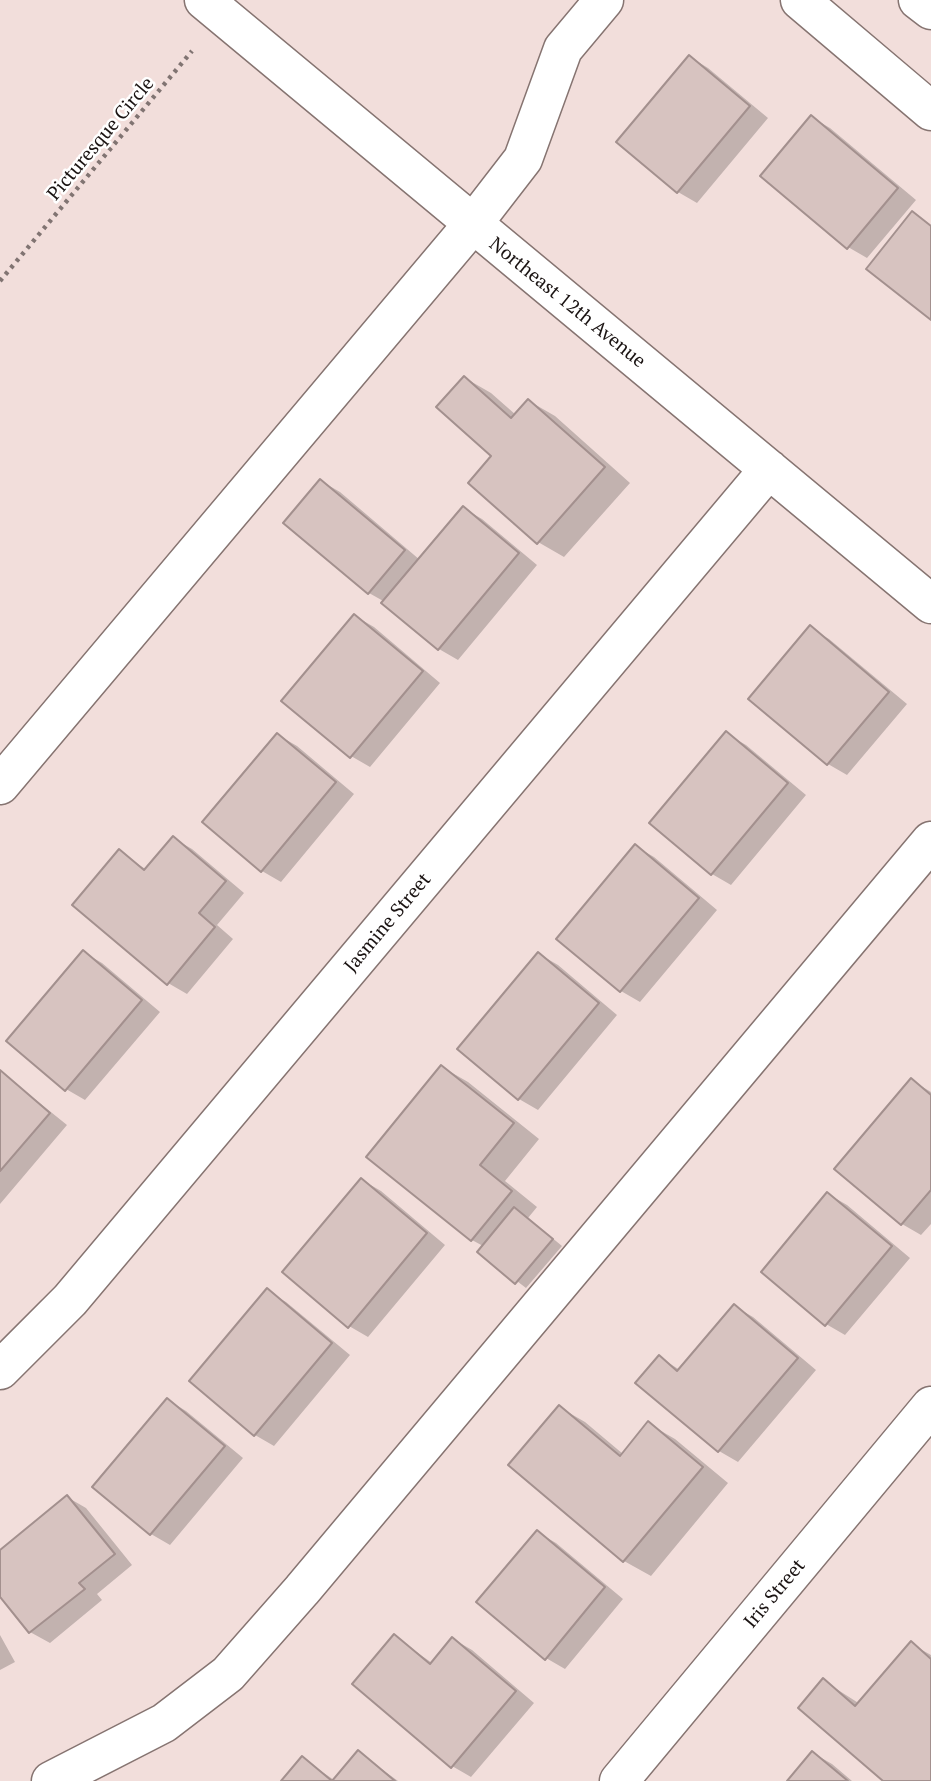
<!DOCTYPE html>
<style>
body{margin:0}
canvas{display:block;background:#f2dedb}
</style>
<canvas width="931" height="1781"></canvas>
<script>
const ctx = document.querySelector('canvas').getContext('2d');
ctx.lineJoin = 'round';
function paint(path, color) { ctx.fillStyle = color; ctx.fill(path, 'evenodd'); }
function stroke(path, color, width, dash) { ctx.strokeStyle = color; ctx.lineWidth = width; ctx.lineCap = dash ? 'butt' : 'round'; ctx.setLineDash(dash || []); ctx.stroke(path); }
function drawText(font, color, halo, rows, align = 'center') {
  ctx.font = font + ' "PT Serif",serif'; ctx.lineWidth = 5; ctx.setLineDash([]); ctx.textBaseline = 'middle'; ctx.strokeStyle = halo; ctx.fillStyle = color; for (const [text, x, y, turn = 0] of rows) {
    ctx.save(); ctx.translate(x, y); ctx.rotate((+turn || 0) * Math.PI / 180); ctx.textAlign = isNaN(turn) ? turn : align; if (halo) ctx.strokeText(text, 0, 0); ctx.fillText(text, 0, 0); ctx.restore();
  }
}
paint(new Path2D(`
 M 690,57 L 708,68 L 768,118 L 697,203 L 678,192 L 619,142 Z
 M 811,117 L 830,128 L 916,200 L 867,258 L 848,247 L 762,175 Z
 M 465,378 L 491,393 L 516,415 L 529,401 L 555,416 L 630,483 L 564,557 L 538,542 L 494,456 Z
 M 321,481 L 340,492 L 420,560 L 463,508 L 482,519 L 537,565 L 458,660 L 439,649 L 385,602 L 369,593 Z
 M 355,616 L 374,627 L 440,683 L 370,767 L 351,756 Z
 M 810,628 L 829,639 L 907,704 L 847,775 L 828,764 L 750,699 Z
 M 727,734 L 746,745 L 806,795 L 731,885 L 712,874 L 652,823 Z
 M 278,735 L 297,746 L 354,794 L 281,882 L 262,871 L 204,822 Z
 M 173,838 L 192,849 L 244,893 L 217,925 L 233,939 L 187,994 L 168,983 L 119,852 L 147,870 Z
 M 635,846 L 654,857 L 717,910 L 640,1002 L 621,991 Z
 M 83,952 L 102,963 L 160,1012 L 85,1100 L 66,1089 L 9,1041 Z
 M 539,954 L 558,965 L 617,1015 L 538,1110 L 519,1099 Z
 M 442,1067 L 468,1082 L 539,1139 L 505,1181 L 537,1207 L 528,1218 L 562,1246 L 526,1288 L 479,1252 L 483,1246 L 472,1240 Z
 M 0,1071 L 67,1125 L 0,1204 Z
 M 911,1080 L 931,1092 L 931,1224 L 921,1235 L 902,1224 L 837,1169 Z
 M 362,1180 L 381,1191 L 445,1245 L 368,1337 L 349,1326 Z
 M 828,1194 L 847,1205 L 910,1258 L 845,1335 L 826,1324 Z
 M 267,1291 L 286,1302 L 350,1355 L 274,1446 L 255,1435 Z
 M 734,1306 L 753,1317 L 816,1370 L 738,1462 L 719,1451 L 638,1383 L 659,1357 L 680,1370 Z
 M 168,1400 L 186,1411 L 243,1458 L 170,1545 L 151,1534 L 95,1487 Z
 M 559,1407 L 585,1422 L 623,1454 L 649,1424 L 675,1439 L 728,1483 L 651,1576 L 624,1561 L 510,1465 Z
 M 67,1497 L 86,1508 L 132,1565 L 97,1594 L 102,1600 L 50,1643 L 30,1632 L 0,1594 L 0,1552 Z
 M 537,1532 L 556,1543 L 623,1599 L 565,1669 L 546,1658 Z
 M 0,1635 L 15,1662 L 0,1670 Z
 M 394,1636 L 432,1663 L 453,1639 L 472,1650 L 534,1703 L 471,1777 L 452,1766 Z
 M 911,1644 L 931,1655 L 931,1781 L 886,1781 L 824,1681 L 860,1704 Z
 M 358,1752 L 398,1781 L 283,1781 L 302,1758 L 334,1780 Z
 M 813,1753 L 832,1764 L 852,1781 L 789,1781 Z`), '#0003');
const building = new Path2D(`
 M 689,55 L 750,106 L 677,193 L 616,142 Z
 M 811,115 L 898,188 L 847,249 L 760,176 Z
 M 912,211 L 931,226 L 931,320 L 866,269 Z
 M 464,376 L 511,418 L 528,399 L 605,467 L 537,544 L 468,483 L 491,456 L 436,407 Z
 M 320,479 L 405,550 L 368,594 L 283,523 Z
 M 463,506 L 519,553 L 438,650 L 381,603 Z
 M 354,614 L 423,671 L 350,758 L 281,701 Z
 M 810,625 L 889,692 L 827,765 L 748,699 Z
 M 726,731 L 788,783 L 711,875 L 649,823 Z
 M 277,733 L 336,782 L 261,872 L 202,822 Z
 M 173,836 L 226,881 L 199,913 L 215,927 L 167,985 L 72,905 L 119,849 L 144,870 Z
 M 635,844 L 699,898 L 620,992 L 556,939 Z
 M 83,950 L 142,1000 L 65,1091 L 6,1041 Z
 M 538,952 L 599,1003 L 518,1100 L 457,1049 Z
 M 441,1065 L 514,1123 L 480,1165 L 512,1191 L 471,1241 L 366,1157 Z
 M 0,1070 L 50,1113 L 0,1171 Z
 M 911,1078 L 931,1095 L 931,1190 L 901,1225 L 834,1169 Z
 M 361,1178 L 427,1233 L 348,1328 L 282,1272 Z
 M 827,1192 L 892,1246 L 825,1326 L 761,1272 Z
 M 514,1207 L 553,1239 L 515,1284 L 477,1252 Z
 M 267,1288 L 332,1343 L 254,1436 L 189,1381 Z
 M 734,1304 L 798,1358 L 718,1452 L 635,1383 L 659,1355 L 677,1371 Z
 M 167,1398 L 225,1446 L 150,1535 L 92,1487 Z
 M 559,1405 L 620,1456 L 648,1421 L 703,1467 L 623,1562 L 508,1465 Z
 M 67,1495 L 115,1554 L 79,1583 L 85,1589 L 29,1633 L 0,1597 L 0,1550 Z
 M 537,1530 L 605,1587 L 545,1660 L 476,1602 Z
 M 394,1634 L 430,1664 L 452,1637 L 516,1691 L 451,1768 L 352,1684 Z
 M 911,1641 L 931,1659 L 931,1781 L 883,1781 L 798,1708 L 823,1678 L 855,1706 Z
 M 358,1750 L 395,1781 L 281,1781 L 302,1756 L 332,1781 Z
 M 812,1751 L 848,1781 L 787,1781 Z`);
paint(building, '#d7c3c0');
stroke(building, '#a3908e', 2);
const minor = new Path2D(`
 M 204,0 L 931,604
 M 800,0 L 931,111
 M 918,0 L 931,10
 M 0,785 L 472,225 L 523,159 L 563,49 L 604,0
 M 0,1370 L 70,1300 L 769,469
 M 51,1781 L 164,1723 L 228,1674 L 302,1590 L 931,841
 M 619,1781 L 931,1406`);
stroke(minor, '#867471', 41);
stroke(new Path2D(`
 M 0,281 L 192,51`), '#817472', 4.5, [3.5, 5]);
stroke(minor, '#fff', 38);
drawText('19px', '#1b1413', '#fff', [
 ["Picturesque Circle",101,139,-50],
 ["Northeast 12th Avenue",567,303,39],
 ["Jasmine Street",388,923,-50],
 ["Iris Street",775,1594,-50]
]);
</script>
